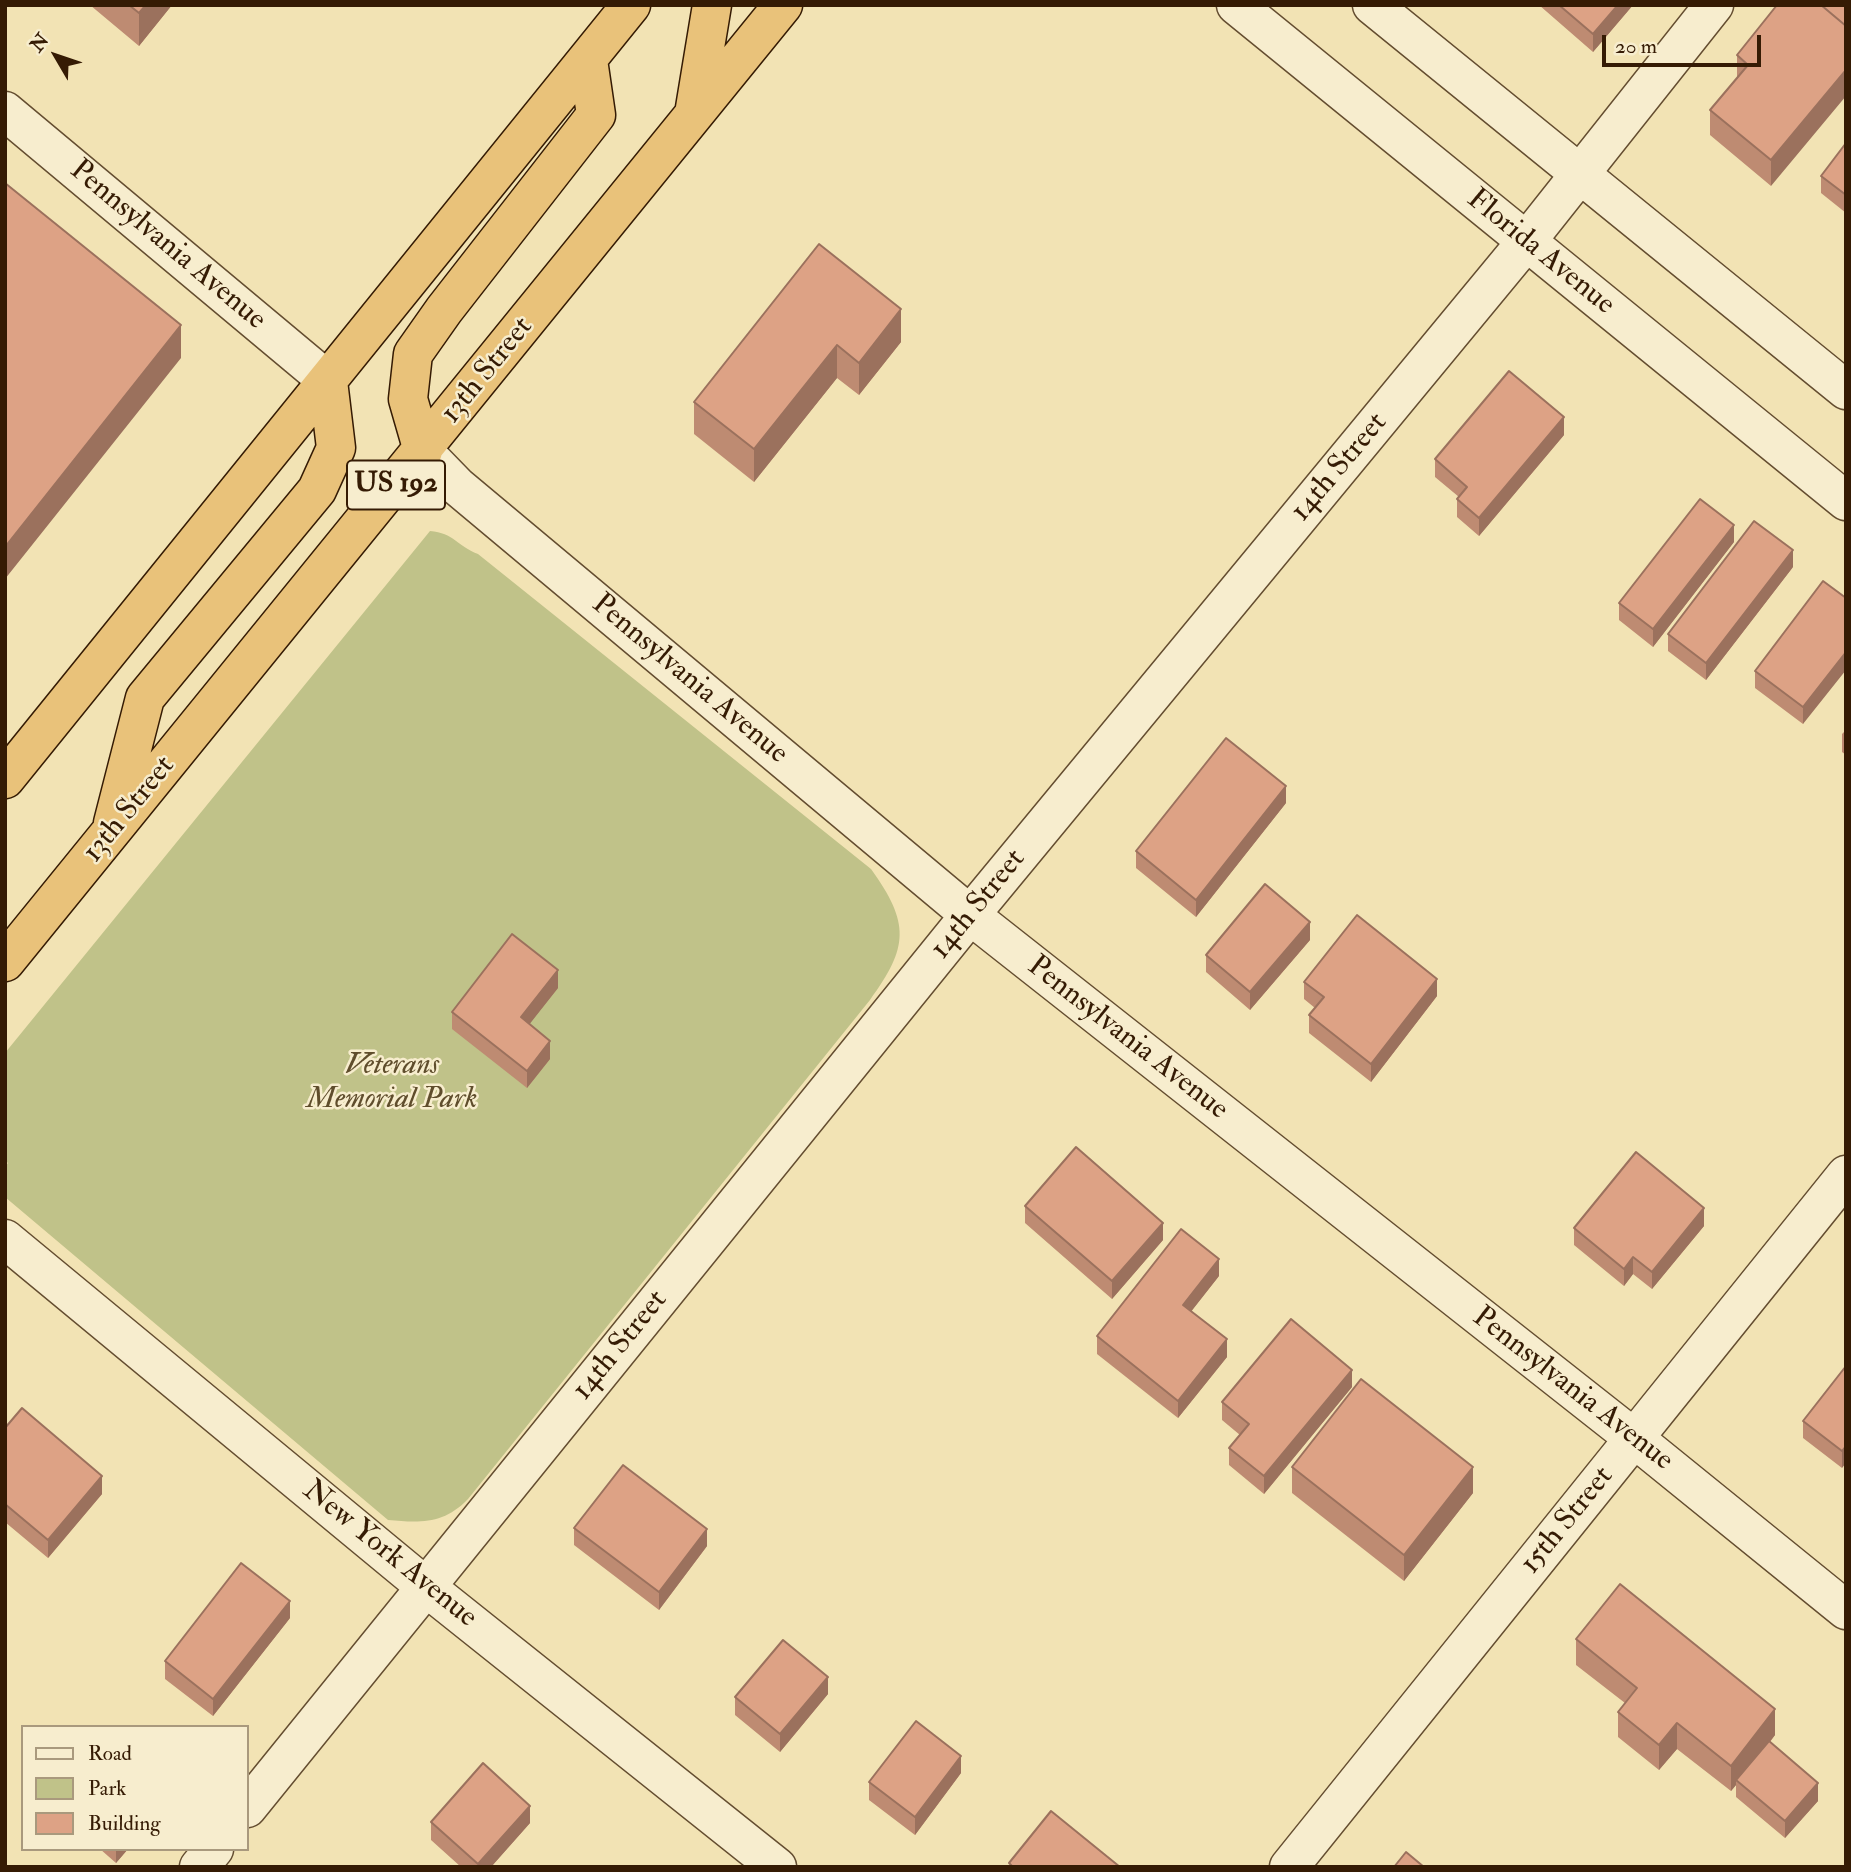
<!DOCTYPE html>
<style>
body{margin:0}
#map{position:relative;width:1851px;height:1872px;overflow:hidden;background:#f2e3b4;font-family:"IM FELL Double Pica",serif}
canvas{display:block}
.frame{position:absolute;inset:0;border:7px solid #351b04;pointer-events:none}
.legend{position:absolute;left:21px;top:1725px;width:228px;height:126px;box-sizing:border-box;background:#f7edce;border:2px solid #a9997d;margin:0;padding:9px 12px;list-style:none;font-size:21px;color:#351b04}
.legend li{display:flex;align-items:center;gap:14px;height:35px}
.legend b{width:35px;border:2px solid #a9997d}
.north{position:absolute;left:21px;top:21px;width:70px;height:70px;-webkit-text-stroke:5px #f7edce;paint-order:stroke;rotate:309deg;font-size:19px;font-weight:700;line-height:28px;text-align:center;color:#351b04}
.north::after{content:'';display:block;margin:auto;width:24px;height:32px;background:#351b04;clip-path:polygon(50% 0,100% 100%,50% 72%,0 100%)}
.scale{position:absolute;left:1602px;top:35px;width:159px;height:32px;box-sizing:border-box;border:4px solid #351b04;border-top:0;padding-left:9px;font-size:21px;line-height:24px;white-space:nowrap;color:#351b04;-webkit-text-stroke:5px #f7edce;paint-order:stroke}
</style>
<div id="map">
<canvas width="1851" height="1872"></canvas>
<div class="frame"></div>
<ul class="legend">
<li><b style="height:9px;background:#f7edce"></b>Road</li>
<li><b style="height:19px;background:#c0c289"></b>Park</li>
<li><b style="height:19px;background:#dda285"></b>Building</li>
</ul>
<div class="north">N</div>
<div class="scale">20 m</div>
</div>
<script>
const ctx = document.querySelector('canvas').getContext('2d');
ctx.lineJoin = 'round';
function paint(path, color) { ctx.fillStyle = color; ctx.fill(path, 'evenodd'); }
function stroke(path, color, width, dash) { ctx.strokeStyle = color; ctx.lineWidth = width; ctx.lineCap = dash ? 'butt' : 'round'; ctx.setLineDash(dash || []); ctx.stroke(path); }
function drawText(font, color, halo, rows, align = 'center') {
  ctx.font = font + ' "IM FELL Double Pica",serif'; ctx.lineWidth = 5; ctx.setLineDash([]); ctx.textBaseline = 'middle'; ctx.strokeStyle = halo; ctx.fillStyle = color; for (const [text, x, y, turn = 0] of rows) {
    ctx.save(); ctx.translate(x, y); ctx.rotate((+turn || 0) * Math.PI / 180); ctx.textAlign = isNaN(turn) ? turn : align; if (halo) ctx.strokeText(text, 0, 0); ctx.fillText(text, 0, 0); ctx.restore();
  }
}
paint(new Path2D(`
 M 430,531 C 454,533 457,546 478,554 L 871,869 C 910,923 909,947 870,1000 L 468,1499 C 444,1524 421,1523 388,1520 L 5,1197 L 5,1167 L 8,1163 L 5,1160 L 5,1053 Z`), '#c0c289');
const minor = new Path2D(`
 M 1236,5 L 1846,501
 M 1372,5 L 1846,390
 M 5,111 L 328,381
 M 423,451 L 457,486 L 970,915 L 1635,1439 L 1846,1610
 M 5,1239 L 426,1587 L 777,1867
 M 247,1808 L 970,915 L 1526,242 L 1714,5
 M 199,1867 L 214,1849
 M 1289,1867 L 1846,1175`);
const trunk = new Path2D(`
 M 694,114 L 712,5
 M 423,451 L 408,399 L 413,354 L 444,310 L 596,115 L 588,60
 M 5,779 L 631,5
 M 113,823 L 145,698 L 317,490 L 336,448 L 328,381
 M 5,962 L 783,5`);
stroke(minor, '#644d30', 41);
stroke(trunk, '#351b04', 41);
stroke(minor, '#f7edce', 38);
stroke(trunk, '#e9c27a', 38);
paint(new Path2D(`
 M 90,5 L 172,5 L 139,46 Z
 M 1539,5 L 1633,5 L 1593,52 Z
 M 1777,5 L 1771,186 L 1710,135 L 1710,110 L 1737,78 L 1737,55 Z
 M 1846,143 L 1846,213 L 1821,193 L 1821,176 Z
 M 819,244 L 901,342 L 859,395 L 837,378 L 754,482 L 694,434 L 694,402 Z
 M 1564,435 L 1479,536 L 1457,517 L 1457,499 L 1459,497 L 1435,477 L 1435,459 Z
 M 1734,542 L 1653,647 L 1619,620 L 1619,603 Z
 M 1793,567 L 1706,680 L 1668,651 L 1668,634 Z
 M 1846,598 L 1803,724 L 1755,688 L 1755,671 Z
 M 1846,730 L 1846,755 L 1842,752 L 1842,734 Z
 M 1286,803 L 1196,917 L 1136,868 L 1136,851 Z
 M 1310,940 L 1250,1010 L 1206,972 L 1206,955 Z
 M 1304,982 L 1437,996 L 1371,1082 L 1309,1033 L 1309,1015 L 1315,1008 L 1304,999 Z
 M 558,988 L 529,1024 L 550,1059 L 527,1088 L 452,1029 L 452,1012 Z
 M 1025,1206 L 1163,1240 L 1112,1299 L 1025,1223 Z
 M 1704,1226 L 1652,1289 L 1633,1274 L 1624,1286 L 1574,1245 L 1574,1228 Z
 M 1219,1276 L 1191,1311 L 1227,1357 L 1178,1418 L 1097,1354 L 1097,1336 Z
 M 1846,1366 L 1842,1468 L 1803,1438 L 1803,1421 Z
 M 1352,1387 L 1264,1494 L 1229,1465 L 1229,1448 L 1240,1435 L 1222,1420 L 1222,1402 Z
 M 5,1428 L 102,1494 L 48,1558 L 5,1522 Z
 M 1292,1467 L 1473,1493 L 1404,1581 L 1292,1493 Z
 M 574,1528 L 707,1546 L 659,1610 L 574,1545 Z
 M 290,1618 L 213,1716 L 165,1679 L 165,1661 Z
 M 1576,1639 L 1775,1735 L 1770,1742 L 1818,1801 L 1785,1838 L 1736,1797 L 1736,1785 L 1731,1791 L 1677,1749 L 1659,1770 L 1618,1737 L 1618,1712 L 1625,1703 L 1576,1665 Z
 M 828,1694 L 780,1752 L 735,1715 L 735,1697 Z
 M 961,1773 L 915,1835 L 869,1800 L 869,1782 Z
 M 431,1822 L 530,1823 L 491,1867 L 461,1867 L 431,1840 Z
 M 100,1849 L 128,1849 L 116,1863 Z`), '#be8b72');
paint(new Path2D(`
 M 146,5 L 172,5 L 139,46 L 139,13 Z
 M 1618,5 L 1633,5 L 1593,52 L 1593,34 Z
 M 1846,70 L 1846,96 L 1771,186 L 1771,160 Z
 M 901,309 L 901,342 L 859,395 L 859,363 Z
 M 181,325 L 181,358 L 5,579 L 5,547 Z
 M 837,345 L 837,378 L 754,482 L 754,449 Z
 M 1564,417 L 1564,435 L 1479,536 L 1479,518 Z
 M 1734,525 L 1734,542 L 1653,647 L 1653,629 Z
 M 1793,550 L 1793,567 L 1706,680 L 1706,663 Z
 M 1846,652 L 1846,670 L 1803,724 L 1803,707 Z
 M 1286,786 L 1286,803 L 1196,917 L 1196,900 Z
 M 1310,922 L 1310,940 L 1250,1010 L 1250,992 Z
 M 558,970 L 558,988 L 521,1035 L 521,1017 Z
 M 1437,979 L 1437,996 L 1371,1082 L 1371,1064 Z
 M 550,1041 L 550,1059 L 527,1088 L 527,1071 Z
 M 1704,1208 L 1704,1226 L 1652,1289 L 1652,1272 Z
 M 1163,1223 L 1163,1240 L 1112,1299 L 1112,1281 Z
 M 1633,1257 L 1633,1274 L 1624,1286 L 1624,1269 Z
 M 1219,1259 L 1219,1276 L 1183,1322 L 1183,1305 Z
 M 1227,1339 L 1227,1357 L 1178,1418 L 1178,1401 Z
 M 1352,1370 L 1352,1387 L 1264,1494 L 1264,1476 Z
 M 7,1372 L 7,1390 L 5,1392 L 5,1375 Z
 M 1846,1446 L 1846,1463 L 1842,1468 L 1842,1451 Z
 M 1473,1467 L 1473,1493 L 1404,1581 L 1404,1555 Z
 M 102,1476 L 102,1494 L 48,1558 L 48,1540 Z
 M 707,1529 L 707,1546 L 659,1610 L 659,1592 Z
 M 290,1601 L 290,1618 L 213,1716 L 213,1699 Z
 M 828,1677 L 828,1694 L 780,1752 L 780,1734 Z
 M 1775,1709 L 1775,1735 L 1738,1782 L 1736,1780 L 1736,1785 L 1731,1791 L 1731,1766 Z
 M 1677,1723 L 1677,1749 L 1659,1770 L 1659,1745 Z
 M 961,1756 L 961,1773 L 915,1835 L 915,1817 Z
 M 1818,1783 L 1818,1801 L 1785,1838 L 1785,1821 Z
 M 530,1806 L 530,1823 L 491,1867 L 478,1867 L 478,1864 Z
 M 116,1849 L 128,1849 L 116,1863 Z`), '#9b715d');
const building = new Path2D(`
 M 129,5 L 146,5 L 139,13 Z
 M 1559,5 L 1618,5 L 1593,34 Z
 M 1777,5 L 1821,5 L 1846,26 L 1846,70 L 1771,160 L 1710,110 L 1748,65 L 1737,55 Z
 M 1821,5 L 1846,5 L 1846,26 Z
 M 1846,143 L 1846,195 L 1821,176 Z
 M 5,183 L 181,325 L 5,547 Z
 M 819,244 L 901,309 L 859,363 L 837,345 L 754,449 L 694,402 Z
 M 1509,371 L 1564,417 L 1479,518 L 1457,499 L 1467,487 L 1435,459 Z
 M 1700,499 L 1734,525 L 1653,629 L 1619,603 Z
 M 1754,521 L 1793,550 L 1706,663 L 1668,634 Z
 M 1823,581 L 1846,598 L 1846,652 L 1803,707 L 1755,671 Z
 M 1226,738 L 1286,786 L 1196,900 L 1136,851 Z
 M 1265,884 L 1310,922 L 1250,992 L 1206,955 Z
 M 1357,915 L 1437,979 L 1371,1064 L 1309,1015 L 1324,997 L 1304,982 Z
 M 512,934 L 558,970 L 521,1017 L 550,1041 L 527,1071 L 452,1012 Z
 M 1076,1147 L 1163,1223 L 1112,1281 L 1025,1206 Z
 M 1636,1152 L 1704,1208 L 1652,1272 L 1633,1257 L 1624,1269 L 1574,1228 Z
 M 1181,1229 L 1219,1259 L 1183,1305 L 1227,1339 L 1178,1401 L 1097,1336 Z
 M 1291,1319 L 1352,1370 L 1264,1476 L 1229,1448 L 1249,1424 L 1222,1402 Z
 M 1846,1366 L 1846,1446 L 1842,1451 L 1803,1421 Z
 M 1361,1379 L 1473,1467 L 1404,1555 L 1292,1467 Z
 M 22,1408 L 102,1476 L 48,1540 L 5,1504 L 5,1428 Z
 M 623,1465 L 707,1529 L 659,1592 L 574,1528 Z
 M 241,1563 L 290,1601 L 213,1699 L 165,1661 Z
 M 1620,1584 L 1775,1709 L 1731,1766 L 1677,1723 L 1659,1745 L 1618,1712 L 1637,1688 L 1576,1639 Z
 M 783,1640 L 828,1677 L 780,1734 L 735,1697 Z
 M 916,1721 L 961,1756 L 915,1817 L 869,1782 Z
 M 1769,1741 L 1818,1783 L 1785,1821 L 1736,1780 Z
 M 483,1763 L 530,1806 L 478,1864 L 431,1822 Z
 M 1051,1811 L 1120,1867 L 1013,1867 L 1009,1863 Z
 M 1406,1852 L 1424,1867 L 1394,1867 Z`);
paint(building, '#dda285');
stroke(building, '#9b715d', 2);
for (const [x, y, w] of [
 [396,485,98]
]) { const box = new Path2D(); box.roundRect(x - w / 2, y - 24.5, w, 49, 5); ctx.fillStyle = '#f7edce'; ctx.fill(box); stroke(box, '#351b04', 2); }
drawText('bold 28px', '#351b04', null, [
 ["US 192",396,485]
]);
drawText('30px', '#351b04', '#f7edce', [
 ["Pennsylvania Avenue",167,246,40],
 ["Florida Avenue",1540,253,39],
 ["13th Street",488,371,-51],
 ["14th Street",1340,468,-50],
 ["Pennsylvania Avenue",689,680,40],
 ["13th Street",130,810,-51],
 ["14th Street",979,905,-51],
 ["Pennsylvania Avenue",1127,1039,38],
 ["14th Street",621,1346,-51],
 ["Pennsylvania Avenue",1572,1390,38],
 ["15th Street",1568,1521,-51],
 ["New York Avenue",389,1555,39]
]);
drawText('italic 30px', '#5f4d2c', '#f7edce', [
 ["Veterans",392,1067],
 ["Memorial Park",392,1101]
]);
</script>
